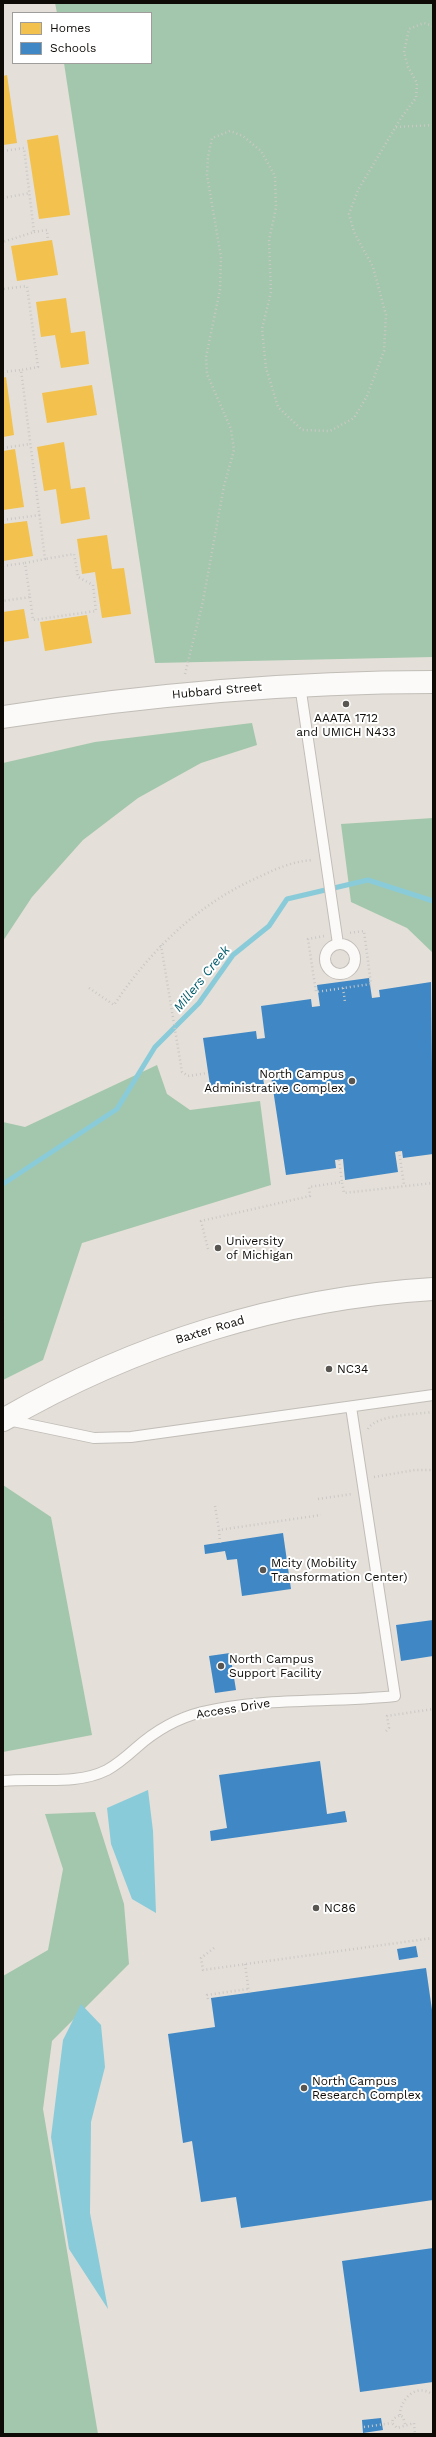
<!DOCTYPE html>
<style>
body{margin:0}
#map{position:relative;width:436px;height:2437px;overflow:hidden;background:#e4dfd8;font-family:"Work Sans",sans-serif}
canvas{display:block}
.frame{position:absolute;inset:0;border:4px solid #0e0b07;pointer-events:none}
.legend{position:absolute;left:12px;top:12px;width:140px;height:52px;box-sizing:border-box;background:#fff;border:1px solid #9f9d9c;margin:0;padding:5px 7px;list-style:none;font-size:12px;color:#0e0b07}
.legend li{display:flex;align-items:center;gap:8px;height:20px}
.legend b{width:20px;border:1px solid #9f9d9c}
</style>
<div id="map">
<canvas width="436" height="2437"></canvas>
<div class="frame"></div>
<ul class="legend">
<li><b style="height:11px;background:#f2c14e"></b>Homes</li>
<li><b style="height:11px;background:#3f88c5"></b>Schools</li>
</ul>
</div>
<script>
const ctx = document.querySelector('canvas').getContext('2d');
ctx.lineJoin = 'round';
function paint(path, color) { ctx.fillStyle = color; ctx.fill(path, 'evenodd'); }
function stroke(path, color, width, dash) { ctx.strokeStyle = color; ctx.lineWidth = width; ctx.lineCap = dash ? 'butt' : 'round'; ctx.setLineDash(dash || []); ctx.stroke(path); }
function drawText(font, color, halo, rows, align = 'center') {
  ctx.font = font + ' "Work Sans",sans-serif'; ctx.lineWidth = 4; ctx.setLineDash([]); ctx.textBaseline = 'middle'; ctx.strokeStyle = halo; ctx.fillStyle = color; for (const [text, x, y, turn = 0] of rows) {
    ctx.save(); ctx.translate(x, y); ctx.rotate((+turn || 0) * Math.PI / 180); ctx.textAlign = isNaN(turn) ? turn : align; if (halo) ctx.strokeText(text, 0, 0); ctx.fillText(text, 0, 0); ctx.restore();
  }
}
paint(new Path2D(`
 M 55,3 L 433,3 L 433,657 L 155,663 L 64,63 L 151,63 L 151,13 L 57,13 Z
 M 252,723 L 257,745 L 201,763 L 138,798 L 83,840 L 32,897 L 3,941 L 3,763 L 95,742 Z
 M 433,818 L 433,953 L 407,928 L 351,902 L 341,824 Z
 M 157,1065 L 167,1094 L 190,1110 L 260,1101 L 271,1185 L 82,1243 L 43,1360 L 3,1380 L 3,1122 L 25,1127 Z
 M 3,1485 L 51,1517 L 92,1735 L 3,1752 Z
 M 95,1812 L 124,1904 L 129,1964 L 52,2041 L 43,2109 L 98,2434 L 3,2434 L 3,1976 L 48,1950 L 63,1869 L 45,1814 Z`), '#a3c7ac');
paint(new Path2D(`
 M 148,1790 L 153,1831 L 156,1913 L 132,1899 L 111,1844 L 107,1808 Z
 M 81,2004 L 101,2025 L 105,2067 L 91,2122 L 90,2213 L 108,2309 L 69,2249 L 51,2137 L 63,2040 Z`), '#8acbd9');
paint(new Path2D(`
 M 7,75 L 17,143 L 3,145 L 3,76 Z
 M 58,135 L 70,215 L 39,219 L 27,140 Z
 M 52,240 L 58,275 L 17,281 L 11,246 Z
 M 66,298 L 71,333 L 85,331 L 89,364 L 61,368 L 55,335 L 41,337 L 36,302 Z
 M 6,377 L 14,435 L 3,437 L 3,378 Z
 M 92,385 L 97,415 L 47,423 L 42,393 Z
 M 64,442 L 71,489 L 85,487 L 90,519 L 61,524 L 56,489 L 44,491 L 37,447 Z
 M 15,449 L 24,507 L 3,510 L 3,451 Z
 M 27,521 L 33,556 L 3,561 L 3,524 Z
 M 107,535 L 112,569 L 124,568 L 131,614 L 102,618 L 95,572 L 82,574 L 77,539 Z
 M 24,609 L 29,638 L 3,642 L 3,612 Z
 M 87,615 L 92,643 L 45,651 L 40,622 Z`), '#f2c14e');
paint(new Path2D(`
 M 369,978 L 372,998 L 380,997 L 379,990 L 431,982 L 433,1154 L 403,1158 L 402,1151 L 395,1152 L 398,1172 L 345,1180 L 343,1159 L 335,1160 L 336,1168 L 286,1175 L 271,1076 L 263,1078 L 264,1084 L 211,1092 L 203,1038 L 256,1031 L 257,1039 L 265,1038 L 261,1006 L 311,999 L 312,1007 L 320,1006 L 317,985 Z
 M 283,1533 L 291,1589 L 242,1596 L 237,1559 L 227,1560 L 225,1551 L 205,1554 L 204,1545 Z
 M 433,1620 L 433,1656 L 401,1661 L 396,1625 Z
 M 230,1653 L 236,1690 L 215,1693 L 209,1656 Z
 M 320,1761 L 327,1814 L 345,1811 L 347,1822 L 211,1841 L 210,1831 L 227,1828 L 219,1775 Z
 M 416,1946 L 418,1957 L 399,1960 L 397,1949 Z
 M 426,1968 L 433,2017 L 433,2200 L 241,2228 L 236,2197 L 201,2202 L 192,2141 L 183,2143 L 168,2034 L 215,2027 L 211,1998 Z
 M 433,2248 L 433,2382 L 360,2392 L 342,2261 Z
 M 381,2418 L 383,2430 L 363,2433 L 362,2420 Z`), '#3f88c5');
stroke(new Path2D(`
 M 3,1184 L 117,1109 L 155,1047 L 199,1003 L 233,955 L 269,926 L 287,899 L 368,880 L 433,901`), '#8acbd9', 5);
const lane = new Path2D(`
 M 300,685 L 338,944
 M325 959a15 15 0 1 1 30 0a15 15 0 1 1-30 0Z
 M 8,1420 L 94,1438 L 131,1437 L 433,1395
 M 3,1781 C 38,1777 75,1786 107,1770 C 118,1764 127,1756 136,1748 C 155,1731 178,1718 202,1712 C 265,1697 331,1703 395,1696 L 351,1407`);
const secondary = new Path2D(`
 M 3,717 C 146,695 289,682 433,682
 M 3,1420 C 134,1344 281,1298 433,1289`);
stroke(lane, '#c1bdb7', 12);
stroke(secondary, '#c1bdb7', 24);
stroke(new Path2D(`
 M 396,127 L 433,125
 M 3,151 L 24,148 L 34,232 L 3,242
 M 3,198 L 30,193
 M 34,232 L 47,230 L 48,241
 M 4,289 L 27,286 L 38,367 L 21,370
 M 3,372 L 21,370 L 45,559 L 25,563 L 30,597 L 3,601
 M 3,448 L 30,444
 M 3,520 L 40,515
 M 3,566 L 25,563
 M 30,597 L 33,620 L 96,611 L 93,585 L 78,577 L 74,554 L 45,559
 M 185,674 L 203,601 L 224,486 L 234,450 L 231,429 L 207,374 L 206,357 L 220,290 L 221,257 L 207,175 L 208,157 L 212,138 L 230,131 L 243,136 L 261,151 L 275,176 L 276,208 L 269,240 L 271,292 L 262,329 L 266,368 L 278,407 L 302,430 L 330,431 L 354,418 L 367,396 L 384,351 L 386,315 L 373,267 L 354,232 L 349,214 L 358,190 L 401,118 L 416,98 L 417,83 L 408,67 L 404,52 L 409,29 L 424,23 L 433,26
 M 324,936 L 308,939 L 316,992 L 371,984 L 364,931 L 349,933
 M 161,945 L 182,1072 L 188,1076 L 208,1073
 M 89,988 L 114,1005 C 151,949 199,903 261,876 C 278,868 294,861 313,860
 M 343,988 L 345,1002
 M 399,1151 L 404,1185
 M 339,1160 L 342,1182
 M 208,1249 L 201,1221 L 310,1196 L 309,1187 L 342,1182 L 344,1193 L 433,1183
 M 3,1317 L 3,1325
 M 368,1429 C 375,1415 418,1414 433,1412
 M 374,1477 L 415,1470 L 433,1470
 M 318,1499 L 352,1494
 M 215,1506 L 219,1530
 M 220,1543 L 219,1530 L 321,1515
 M 234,1675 L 284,1667
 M 386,1731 L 389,1728 L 387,1716 L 433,1709
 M 214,1948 L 201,1958 L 203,1970 L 433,1938
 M 245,1964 L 249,1993
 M 208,1999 L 207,1995 L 248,1989
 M 400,2415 C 400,2399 417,2382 433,2395
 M 405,2424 L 403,2417 L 400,2415 L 393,2419 L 392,2423 L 397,2428 L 414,2423 L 415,2434
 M 364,2427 L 392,2423`), '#cac8c6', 2.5, [1, 3]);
stroke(lane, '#fbfaf9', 10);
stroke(secondary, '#fbfaf9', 22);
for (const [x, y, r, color] of [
 [346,704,4,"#595550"],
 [352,1081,4,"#595550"],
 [218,1248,4,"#595550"],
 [329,1369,4,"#595550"],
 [263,1570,4,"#595550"],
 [221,1666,4,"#595550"],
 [316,1908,4,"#595550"],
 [304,2088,4,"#595550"]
]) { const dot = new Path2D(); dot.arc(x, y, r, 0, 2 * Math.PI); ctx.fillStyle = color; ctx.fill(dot); stroke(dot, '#fff', 1.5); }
drawText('12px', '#0e0b07', '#fff', [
 ["Hubbard Street",217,691,-5],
 ["Baxter Road",210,1330,-17],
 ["Access Drive",233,1709,-9]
]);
drawText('12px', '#0e0b07', '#fff', [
 ["AAATA 1712",346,718,"center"],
 ["and UMICH N433",346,732,"center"],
 ["North Campus",344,1074,"right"],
 ["Administrative Complex",344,1088,"right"],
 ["University",226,1241],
 ["of Michigan",226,1255],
 ["NC34",337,1369],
 ["Mcity (Mobility",271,1563],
 ["Transformation Center)",271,1577],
 ["North Campus",229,1659],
 ["Support Facility",229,1673],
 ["NC86",324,1908],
 ["North Campus",312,2081],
 ["Research Complex",312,2095]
], 'left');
drawText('italic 13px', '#035b6b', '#fff', [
 ["Millers Creek",202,979,-51]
]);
</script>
